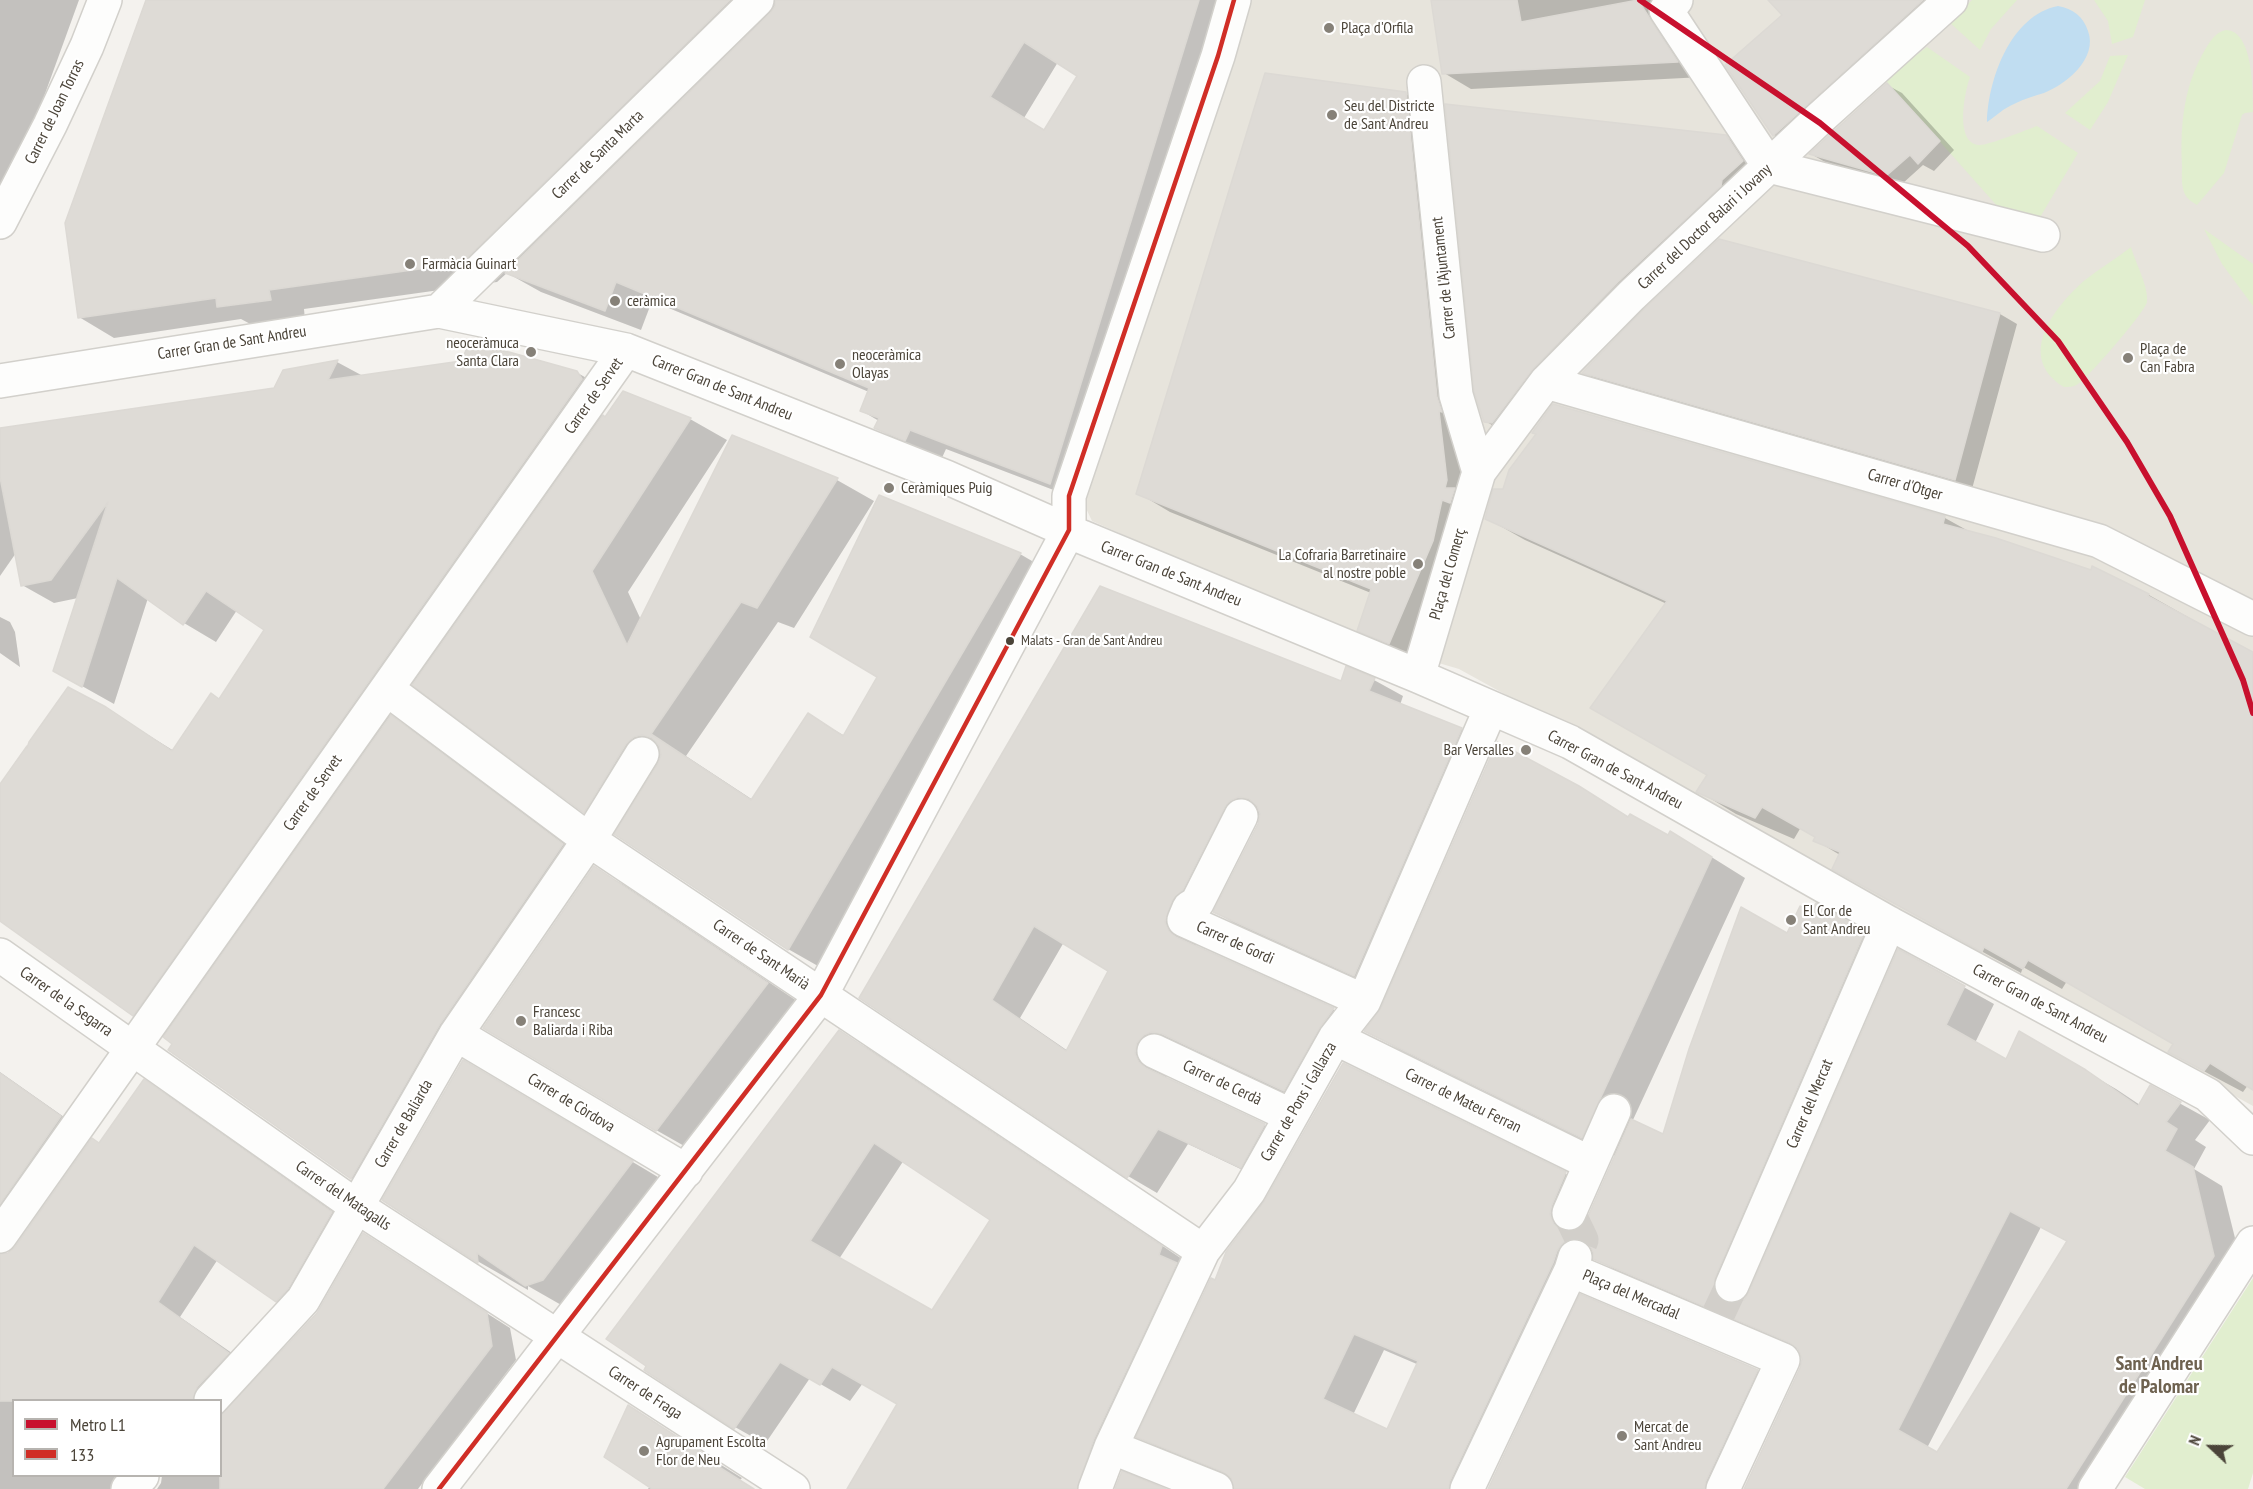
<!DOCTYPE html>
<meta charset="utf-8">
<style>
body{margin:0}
#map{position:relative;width:2253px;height:1489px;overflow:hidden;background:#f4f2ee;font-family:"PT Sans Narrow",sans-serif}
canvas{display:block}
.legend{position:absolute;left:12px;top:1399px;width:210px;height:78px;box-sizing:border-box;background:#fff;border:2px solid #b7b4b0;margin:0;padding:8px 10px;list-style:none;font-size:18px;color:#4b4439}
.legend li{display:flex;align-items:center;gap:12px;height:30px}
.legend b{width:30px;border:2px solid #b7b4b0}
.north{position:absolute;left:2181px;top:1417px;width:60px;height:60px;-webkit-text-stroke:4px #fff;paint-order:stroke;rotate:292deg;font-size:16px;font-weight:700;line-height:24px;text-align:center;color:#4b4439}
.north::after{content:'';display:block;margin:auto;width:21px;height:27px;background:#4b4439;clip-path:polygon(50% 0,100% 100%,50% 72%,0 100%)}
</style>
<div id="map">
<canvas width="2253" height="1489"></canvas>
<ul class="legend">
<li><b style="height:8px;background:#c8102e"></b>Metro L1</li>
<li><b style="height:8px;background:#d02e26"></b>133</li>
</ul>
<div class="north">N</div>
</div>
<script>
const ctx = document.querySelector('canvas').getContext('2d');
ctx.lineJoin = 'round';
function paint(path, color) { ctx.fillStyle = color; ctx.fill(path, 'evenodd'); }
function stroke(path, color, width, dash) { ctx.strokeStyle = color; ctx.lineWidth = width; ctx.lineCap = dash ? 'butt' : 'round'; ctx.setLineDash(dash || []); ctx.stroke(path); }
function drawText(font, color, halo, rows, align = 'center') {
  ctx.font = font + ' "PT Sans Narrow",sans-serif'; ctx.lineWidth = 4.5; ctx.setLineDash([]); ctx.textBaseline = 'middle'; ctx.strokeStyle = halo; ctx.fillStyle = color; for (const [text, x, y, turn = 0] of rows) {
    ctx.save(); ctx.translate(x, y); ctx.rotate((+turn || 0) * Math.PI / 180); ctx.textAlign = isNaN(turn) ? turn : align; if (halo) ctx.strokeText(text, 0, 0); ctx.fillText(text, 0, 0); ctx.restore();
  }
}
paint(new Path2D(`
 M 1246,0 L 2253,0 L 2253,1106 L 1459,669 L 1364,641 L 1092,521 L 1083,502 Z`), '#e7e4dc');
paint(new Path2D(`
 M 1972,0 L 2017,0 L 1991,29 L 1980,50 L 1949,22 Z
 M 2094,0 L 2145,0 L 2133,37 L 2112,44 L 2108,21 Z
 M 2226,30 C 2253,31 2253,88 2253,112 L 2245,113 L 2242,115 L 2224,173 L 2197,205 C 2192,202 2186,198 2184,192 C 2181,184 2182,173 2182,165 C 2180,124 2184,84 2206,48 C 2211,40 2216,32 2226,30 Z
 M 1927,47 L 1970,77 C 1965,91 1954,143 1979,145 C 1987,146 2026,130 2037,126 L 2078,153 L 2039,219 L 1999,208 L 1884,79 Z
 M 2128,55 L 2108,102 L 2090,130 L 2065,113 L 2100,81 L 2110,56 Z
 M 2204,229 L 2253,264 L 2253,306 L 2222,264 Z
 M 2131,247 C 2135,262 2149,287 2147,302 C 2145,312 2088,378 2078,384 C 2074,387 2068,387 2064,387 C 2015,357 2054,307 2085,280 C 2100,268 2116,259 2131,247 Z
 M 2253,1278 L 2253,1473 L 2248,1489 L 2145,1489 L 2125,1477 Z`), '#e1eecf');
paint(new Path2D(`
 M 2058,6 C 2073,9 2083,16 2088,31 C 2098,58 2067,84 2044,93 C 2034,96 2024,99 2014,104 C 2004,108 1996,116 1987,122 C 1988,79 2011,15 2058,6 Z`), '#c0ddf1');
paint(new Path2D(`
 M 0,0 L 79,0 L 0,218 Z
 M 148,0 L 1239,0 L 1085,502 L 946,449 L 941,460 L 911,448 L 876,428 L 879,421 L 862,411 L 869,392 L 652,301 L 641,330 L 541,292 L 507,273 L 497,282 L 304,309 L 305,320 L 254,326 L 241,319 L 114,338 L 79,317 ZM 1058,62 L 1079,75 L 1045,131 L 1024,118 Z
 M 1433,0 L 1687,0 L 1667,19 L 1703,77 L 1471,89 L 1444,73 Z
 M 1775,0 L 1969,0 L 1801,151 L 1774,135 L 1727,65 L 1784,15 Z
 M 1887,85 L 1902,93 L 1954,150 L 1934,171 L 1923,165 L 1902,184 L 1825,162 L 1811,154 Z
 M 1406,94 L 1438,112 L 1478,503 L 1486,508 L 1482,520 L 1475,517 L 1422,661 L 1391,649 L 1359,630 L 1371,593 L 1170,512 L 1138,493 Z
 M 1726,137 L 1752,152 L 1768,176 L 1644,297 L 1511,436 L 1485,421 Z
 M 2000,314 L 2017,324 L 1972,489 L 1600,382 L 1584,372 Z
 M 337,362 L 363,376 L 576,372 L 609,391 L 613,398 L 601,415 L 606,418 L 624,392 L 690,419 L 727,440 L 628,592 L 641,620 L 733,437 L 837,480 L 874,501 L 794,628 L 778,622 L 686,756 L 753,800 L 808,715 L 845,736 L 1020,554 L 1056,575 L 825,970 L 788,949 L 618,831 L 585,811 L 412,683 L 389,716 L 420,734 L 591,862 L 469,1041 L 380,1195 L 352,1178 L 170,1050 L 175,1044 L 168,1034 L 134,1014 L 0,920 L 0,788 L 105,708 L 174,751 L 220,700 L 266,629 L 237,610 L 216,642 L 184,623 L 148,598 L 114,704 L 57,672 L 78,598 L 54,603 L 22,585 L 16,553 L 0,576 L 0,428 L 275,390 L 284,371 Z
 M 1554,405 L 1945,518 L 1972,533 L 2149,595 L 2253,654 L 2253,1088 L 2248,1085 L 2243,1092 L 2209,1074 L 2170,1052 L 2175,1043 L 2067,981 L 2062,989 L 2023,967 L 2021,973 L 1872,891 L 1840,855 L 1815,840 L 1817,837 L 1801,827 L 1794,839 L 1736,814 L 1698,791 L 1709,775 L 1667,604 L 1525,540 L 1486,518 Z
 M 0,617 L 10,622 L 15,632 L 20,667 L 0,653 Z
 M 1374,680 L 1403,696 L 1400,705 L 1461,729 L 1491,746 L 1384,992 L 1244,929 L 1215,912 L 1259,824 L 1261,816 L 1254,824 L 1194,939 L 1197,948 L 1334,1010 L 1363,1026 L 1348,1045 L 1313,1107 L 1193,1050 L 1182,1048 L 1164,1071 L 1168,1080 L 1264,1125 L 1293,1142 L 1270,1183 L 1188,1144 L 1157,1193 L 1128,1176 L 861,997 L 1342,683 ZM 1064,942 L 1110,970 L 1068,1051 L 1020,1018 Z
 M 1579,787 L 1630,818 L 1705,853 L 1745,878 L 1632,1122 L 1664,1136 L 1788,936 L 1813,914 L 1817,905 L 1894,949 L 1744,1295 L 1743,1302 L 1750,1293 L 1899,951 L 1994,1004 L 1975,1043 L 2007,1061 L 2020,1033 L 2116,1089 L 2140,1105 L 2150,1087 L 2210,1120 L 2195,1140 L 2206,1147 L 2194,1169 L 2222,1186 L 2244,1274 L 2107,1489 L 1745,1489 L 1801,1368 L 1803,1359 L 1800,1350 L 1625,1276 L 1595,1258 L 1592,1261 L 1484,1489 L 1236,1489 L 1233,1480 L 1168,1453 L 1138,1436 L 1216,1282 L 1267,1201 L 1343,1065 L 1566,1174 L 1595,1191 L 1581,1223 L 1580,1230 L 1587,1221 L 1616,1156 L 1400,1050 L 1366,1031 ZM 2041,1227 L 2068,1242 L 1938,1454 L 1927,1448 ZM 1384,1350 L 1419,1365 L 1388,1431 L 1353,1415 Z
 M 594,868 L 624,885 L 797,1001 L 686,1147 L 656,1130 Z
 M 839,1032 L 869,1049 L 1191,1265 L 1111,1489 L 849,1489 L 899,1404 L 863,1383 L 850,1401 L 810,1378 L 765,1444 L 735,1427 ZM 904,1160 L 992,1219 L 933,1312 L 839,1259 Z
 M 0,1072 L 84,1131 L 5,1248 L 6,1255 L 16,1248 L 100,1144 L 144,1081 L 168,1095 L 355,1227 L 300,1315 L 276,1301 L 218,1259 L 180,1317 L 252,1367 L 220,1400 L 14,1400 L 14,1476 L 153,1476 L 139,1489 L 0,1489 Z
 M 514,1091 L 683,1192 L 577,1314 L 528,1286 L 528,1290 L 479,1262 L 384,1200 Z
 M 364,1235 L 510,1328 L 516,1360 L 418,1489 L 157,1489 L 161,1483 L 162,1476 L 220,1476 Z
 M 1757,1371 L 1787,1388 L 1740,1489 L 1489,1489 Z
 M 629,1407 L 742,1478 L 740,1480 L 753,1489 L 648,1489 L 650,1486 Z`), '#0003');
const building = new Path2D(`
 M 146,0 L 730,0 L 462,263 L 269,290 L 271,300 L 217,307 L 216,298 L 78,318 L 65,223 Z
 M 775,0 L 1199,0 L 1050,484 L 910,430 L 905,441 L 874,428 L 879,418 L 860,411 L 869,388 L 616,282 L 605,311 L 505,273 L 770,13 L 775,6 ZM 1024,42 L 1077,76 L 1044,130 L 990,97 Z
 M 1431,0 L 1517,0 L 1521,22 L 1638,0 L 1678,62 L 1442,74 Z
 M 1768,0 L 1923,0 L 1773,136 L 1725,65 L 1782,15 Z
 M 1265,73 L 1406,92 L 1437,397 L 1442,412 L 1439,411 L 1447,480 L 1445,488 L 1455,488 L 1450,503 L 1442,500 L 1433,541 L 1389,644 L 1357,631 L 1371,589 L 1136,494 Z
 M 1887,83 L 1940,141 L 1918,164 L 1910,155 L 1886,176 L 1809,154 Z
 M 1445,104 L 1726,135 L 1743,161 L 1722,180 L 1721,186 L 1618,282 L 1533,369 L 1492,423 L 1484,422 L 1474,391 Z
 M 1719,239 L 2000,313 L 1955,480 L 1582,373 L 1644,309 Z
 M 468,346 L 509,352 L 577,371 L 582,379 L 133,1016 L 0,921 L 0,784 L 27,746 L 27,748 L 29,742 L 68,687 L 106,707 L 172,751 L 211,693 L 219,699 L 264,630 L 206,591 L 183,625 L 117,578 L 82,687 L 53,671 L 108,502 L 51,580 L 21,586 L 0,477 L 0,428 L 274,388 L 283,370 L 338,360 L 328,380 L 461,361 Z
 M 623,391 L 691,418 L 592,571 L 627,645 L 732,435 L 838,478 L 757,608 L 741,602 L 651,734 L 751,800 L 808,713 L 843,736 L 877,677 L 810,637 L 879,495 L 1021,553 L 788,950 L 614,834 L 658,763 L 661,755 L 659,746 L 652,738 L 642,735 L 634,737 L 626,744 L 584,813 L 412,685 L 603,415 L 605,417 Z
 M 1553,404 L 1945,516 L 1943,524 L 1996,538 L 2091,570 L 2092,566 L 2149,594 L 2148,596 L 2253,652 L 2253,1090 L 2210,1063 L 2204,1071 L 2168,1052 L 2173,1044 L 2028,960 L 2023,969 L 1984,947 L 1982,952 L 1832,869 L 1840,852 L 1813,841 L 1815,837 L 1762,807 L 1755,818 L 1696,792 L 1707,775 L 1590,708 L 1667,601 L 1485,519 L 1493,489 L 1503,489 L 1509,470 L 1536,434 L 1532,433 Z
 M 1100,586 L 1341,681 L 1346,666 L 1375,678 L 1369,691 L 1462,728 L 1354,976 L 1213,912 L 1258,824 L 1260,814 L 1257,806 L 1249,799 L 1239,797 L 1230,801 L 1225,807 L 1183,890 L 1172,901 L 1165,922 L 1169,931 L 1176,937 L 1334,1008 L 1319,1029 L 1284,1091 L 1162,1034 L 1152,1032 L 1144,1035 L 1137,1043 L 1135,1053 L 1139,1062 L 1146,1068 L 1265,1124 L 1241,1168 L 1158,1129 L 1127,1178 L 859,998 ZM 1034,926 L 1108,971 L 1066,1051 L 992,1000 Z
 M 391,715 L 563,844 L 440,1024 L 351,1179 L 168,1050 L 172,1044 L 163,1037 Z
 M 1497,742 L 1579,786 L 1628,817 L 1630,814 L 1668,835 L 1670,831 L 1712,857 L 1582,1138 L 1364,1031 L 1381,1008 Z
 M 594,866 L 768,983 L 656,1131 L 483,1028 Z
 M 1816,903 L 1865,931 L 1715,1278 L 1714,1288 L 1717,1297 L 1724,1302 L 1735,1303 L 1744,1300 L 1749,1292 L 1898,949 L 1965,986 L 1946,1025 L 2006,1059 L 2019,1031 L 2086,1070 L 2138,1106 L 2150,1085 L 2181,1102 L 2166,1122 L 2177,1129 L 2165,1151 L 2193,1167 L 2214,1256 L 2066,1489 L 1744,1489 L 1800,1368 L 1802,1359 L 1798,1349 L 1790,1343 L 1593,1259 L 1593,1252 L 1589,1245 L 1580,1239 L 1570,1239 L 1562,1244 L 1557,1251 L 1553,1263 L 1450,1481 L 1449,1489 L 1234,1489 L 1231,1478 L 1223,1472 L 1136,1437 L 1211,1278 L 1215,1280 L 1226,1252 L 1265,1200 L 1343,1063 L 1566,1172 L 1552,1205 L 1550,1214 L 1554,1224 L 1562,1230 L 1572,1232 L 1580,1228 L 1586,1221 L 1631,1119 L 1663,1134 L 1689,1049 L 1741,907 L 1787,933 L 1800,906 L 1812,912 ZM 2010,1211 L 2067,1241 L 1937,1452 L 1898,1430 ZM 1354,1334 L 1418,1361 L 1387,1429 L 1323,1399 Z
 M 839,1030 L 1162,1246 L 1159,1255 L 1177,1263 L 1094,1439 L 1077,1489 L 847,1489 L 897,1404 L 832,1367 L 820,1385 L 780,1362 L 734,1429 L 644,1370 L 646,1366 L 606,1339 ZM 874,1143 L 990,1220 L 932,1310 L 810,1241 Z
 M 463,1060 L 633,1161 L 543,1280 L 525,1286 L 477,1253 L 478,1263 L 382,1200 Z
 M 0,1073 L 61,1116 L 0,1204 Z
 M 144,1079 L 332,1212 L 288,1289 L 276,1302 L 194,1245 L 158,1302 L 229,1353 L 197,1387 L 193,1401 L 0,1401 L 0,1254 L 8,1253 L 15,1247 L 92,1138 L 99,1143 Z
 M 363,1233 L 487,1313 L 492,1346 L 383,1489 L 220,1489 L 220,1416 L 317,1313 Z
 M 1580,1294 L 1758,1370 L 1706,1481 L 1705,1489 L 1488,1489 Z
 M 628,1405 L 713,1460 L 711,1462 L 754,1489 L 652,1489 L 604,1457 Z
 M 1122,1471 L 1166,1489 L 1115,1489 Z`);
paint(building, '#dedbd6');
stroke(building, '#dcd9d4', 1.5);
stroke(new Path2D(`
 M 1569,1213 L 1582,1240 L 1575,1257
 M 1716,1319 L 1732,1285`), '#d2cfca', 33, [33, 16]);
const street = new Path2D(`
 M 1676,0 L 1666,10 L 1769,166 L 2043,235
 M 1424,82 L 1456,395 L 1479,472
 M 0,222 L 50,125 L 87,46 L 105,0
 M 439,311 L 757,0
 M 0,381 L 439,311 L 626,350 L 946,477 L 1082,537 L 1418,676 L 1570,742 L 1889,923 L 2208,1095 L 2253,1138
 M 1546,382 L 2099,541 L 2253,619
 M 1418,676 L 1479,472 L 1546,382 L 1631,296 L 1820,118 L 1951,0
 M 387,689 L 589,840 L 1203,1251
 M 1241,816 L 1197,903 L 1189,908 L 1184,920 L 1364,1001
 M 0,955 L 356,1206 L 793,1489
 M 456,1034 L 686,1171
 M 1335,1038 L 1590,1163
 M 1154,1051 L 1290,1115
 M 1569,1213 L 1614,1111
 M 0,1236 L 626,350
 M 1571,1270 L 1783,1360 L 1723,1489
 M 1732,1285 L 1889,923
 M 211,1400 L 303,1300 L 456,1034 L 589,840 L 642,754
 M 1111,1447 L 1216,1489
 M 128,1489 L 142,1476
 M 439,1489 L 821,995 L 1069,530 L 1069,496 L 1218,56 L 1234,0
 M 1095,1489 L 1111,1447 L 1203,1251 L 1249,1191 L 1335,1038 L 1364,1001 L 1491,708
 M 1467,1489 L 1571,1270 L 1575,1257
 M 2095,1489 L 2253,1243`);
stroke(street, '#d2d0cb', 36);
stroke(street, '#fdfdfc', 33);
stroke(new Path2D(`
 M 439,1489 L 821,995 L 1069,530 L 1069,496 L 1218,56 L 1234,0`), '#d02e26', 4.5);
stroke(new Path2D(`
 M 1640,0 L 1820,123 L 1968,246 L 2058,341 L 2127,442 L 2170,516 L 2243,680 L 2253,713`), '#c8102e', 6);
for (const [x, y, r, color] of [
 [1329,28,6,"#868178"],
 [1332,115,6,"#868178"],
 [410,264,6,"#868178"],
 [615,301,6,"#868178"],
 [531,352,6,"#868178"],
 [2128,358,6,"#868178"],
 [840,364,6,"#868178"],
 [889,488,6,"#868178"],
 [1418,564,6,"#868178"],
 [1010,641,5,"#4b4439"],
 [1526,750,6,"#868178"],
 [1791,920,6,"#868178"],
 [521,1021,6,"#868178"],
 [1622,1436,6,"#868178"],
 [644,1451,6,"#868178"]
]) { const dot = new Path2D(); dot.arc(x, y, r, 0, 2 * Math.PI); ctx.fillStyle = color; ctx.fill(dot); stroke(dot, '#fff', 2); }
drawText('14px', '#4b4439', '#fff', [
 ["Malats - Gran de Sant Andreu",1021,641]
], 'left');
drawText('16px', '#4b4439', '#fff', [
 ["Plaça d'Orfila",1341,28],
 ["Seu del Districte",1344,106],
 ["de Sant Andreu",1344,124],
 ["Farmàcia Guinart",422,264],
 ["ceràmica",627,301],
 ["neoceràmuca",519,343,"right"],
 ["Santa Clara",519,361,"right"],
 ["Plaça de",2140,349],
 ["Can Fabra",2140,367],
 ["neoceràmica",852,355],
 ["Olayas",852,373],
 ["Ceràmiques Puig",901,488],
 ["La Cofraria Barretinaire",1406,555,"right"],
 ["al nostre poble",1406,573,"right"],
 ["Bar Versalles",1514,750,"right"],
 ["El Cor de",1803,911],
 ["Sant Andreu",1803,929],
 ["Francesc",533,1012],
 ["Baliarda i Riba",533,1030],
 ["Mercat de",1634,1427],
 ["Sant Andreu",1634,1445],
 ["Agrupament Escolta",656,1442],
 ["Flor de Neu",656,1460]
], 'left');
drawText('16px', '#4b4439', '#fff', [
 ["Carrer de Joan Torras",55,112,-64],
 ["Carrer de Santa Marta",598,155,-44],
 ["Carrer del Doctor Balari i Jovany",1705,227,-43],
 ["Carrer de l'Ajuntament",1444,278,-96],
 ["Carrer Gran de Sant Andreu",232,343,-9],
 ["Carrer Gran de Sant Andreu",722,388,22],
 ["Carrer de Servet",594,396,-55],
 ["Carrer d'Otger",1905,485,16],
 ["Carrer Gran de Sant Andreu",1171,574,22],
 ["Plaça del Comerç",1448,574,-74],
 ["Carrer Gran de Sant Andreu",1615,770,28],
 ["Carrer de Servet",313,793,-55],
 ["Carrer de Gordi",1235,943,24],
 ["Carrer de Sant Marià",761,955,34],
 ["Carrer de la Segarra",66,1002,35],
 ["Carrer Gran de Sant Andreu",2040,1004,28],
 ["Carrer de Cerdà",1222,1083,25],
 ["Carrer de Mateu Ferran",1463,1101,26],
 ["Carrer de Pons i Gallarza",1299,1102,-60],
 ["Carrer de Còrdova",571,1103,31],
 ["Carrer del Mercat",1810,1104,-67],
 ["Carrer de Baliarda",404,1124,-60],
 ["Carrer del Matagalls",343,1196,34],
 ["Plaça del Mercadal",1631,1295,23],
 ["Carrer de Fraga",645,1393,33]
]);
drawText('bold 20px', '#6e6250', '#fff', [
 ["Sant Andreu",2159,1364],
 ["de Palomar",2159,1387]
]);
</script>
